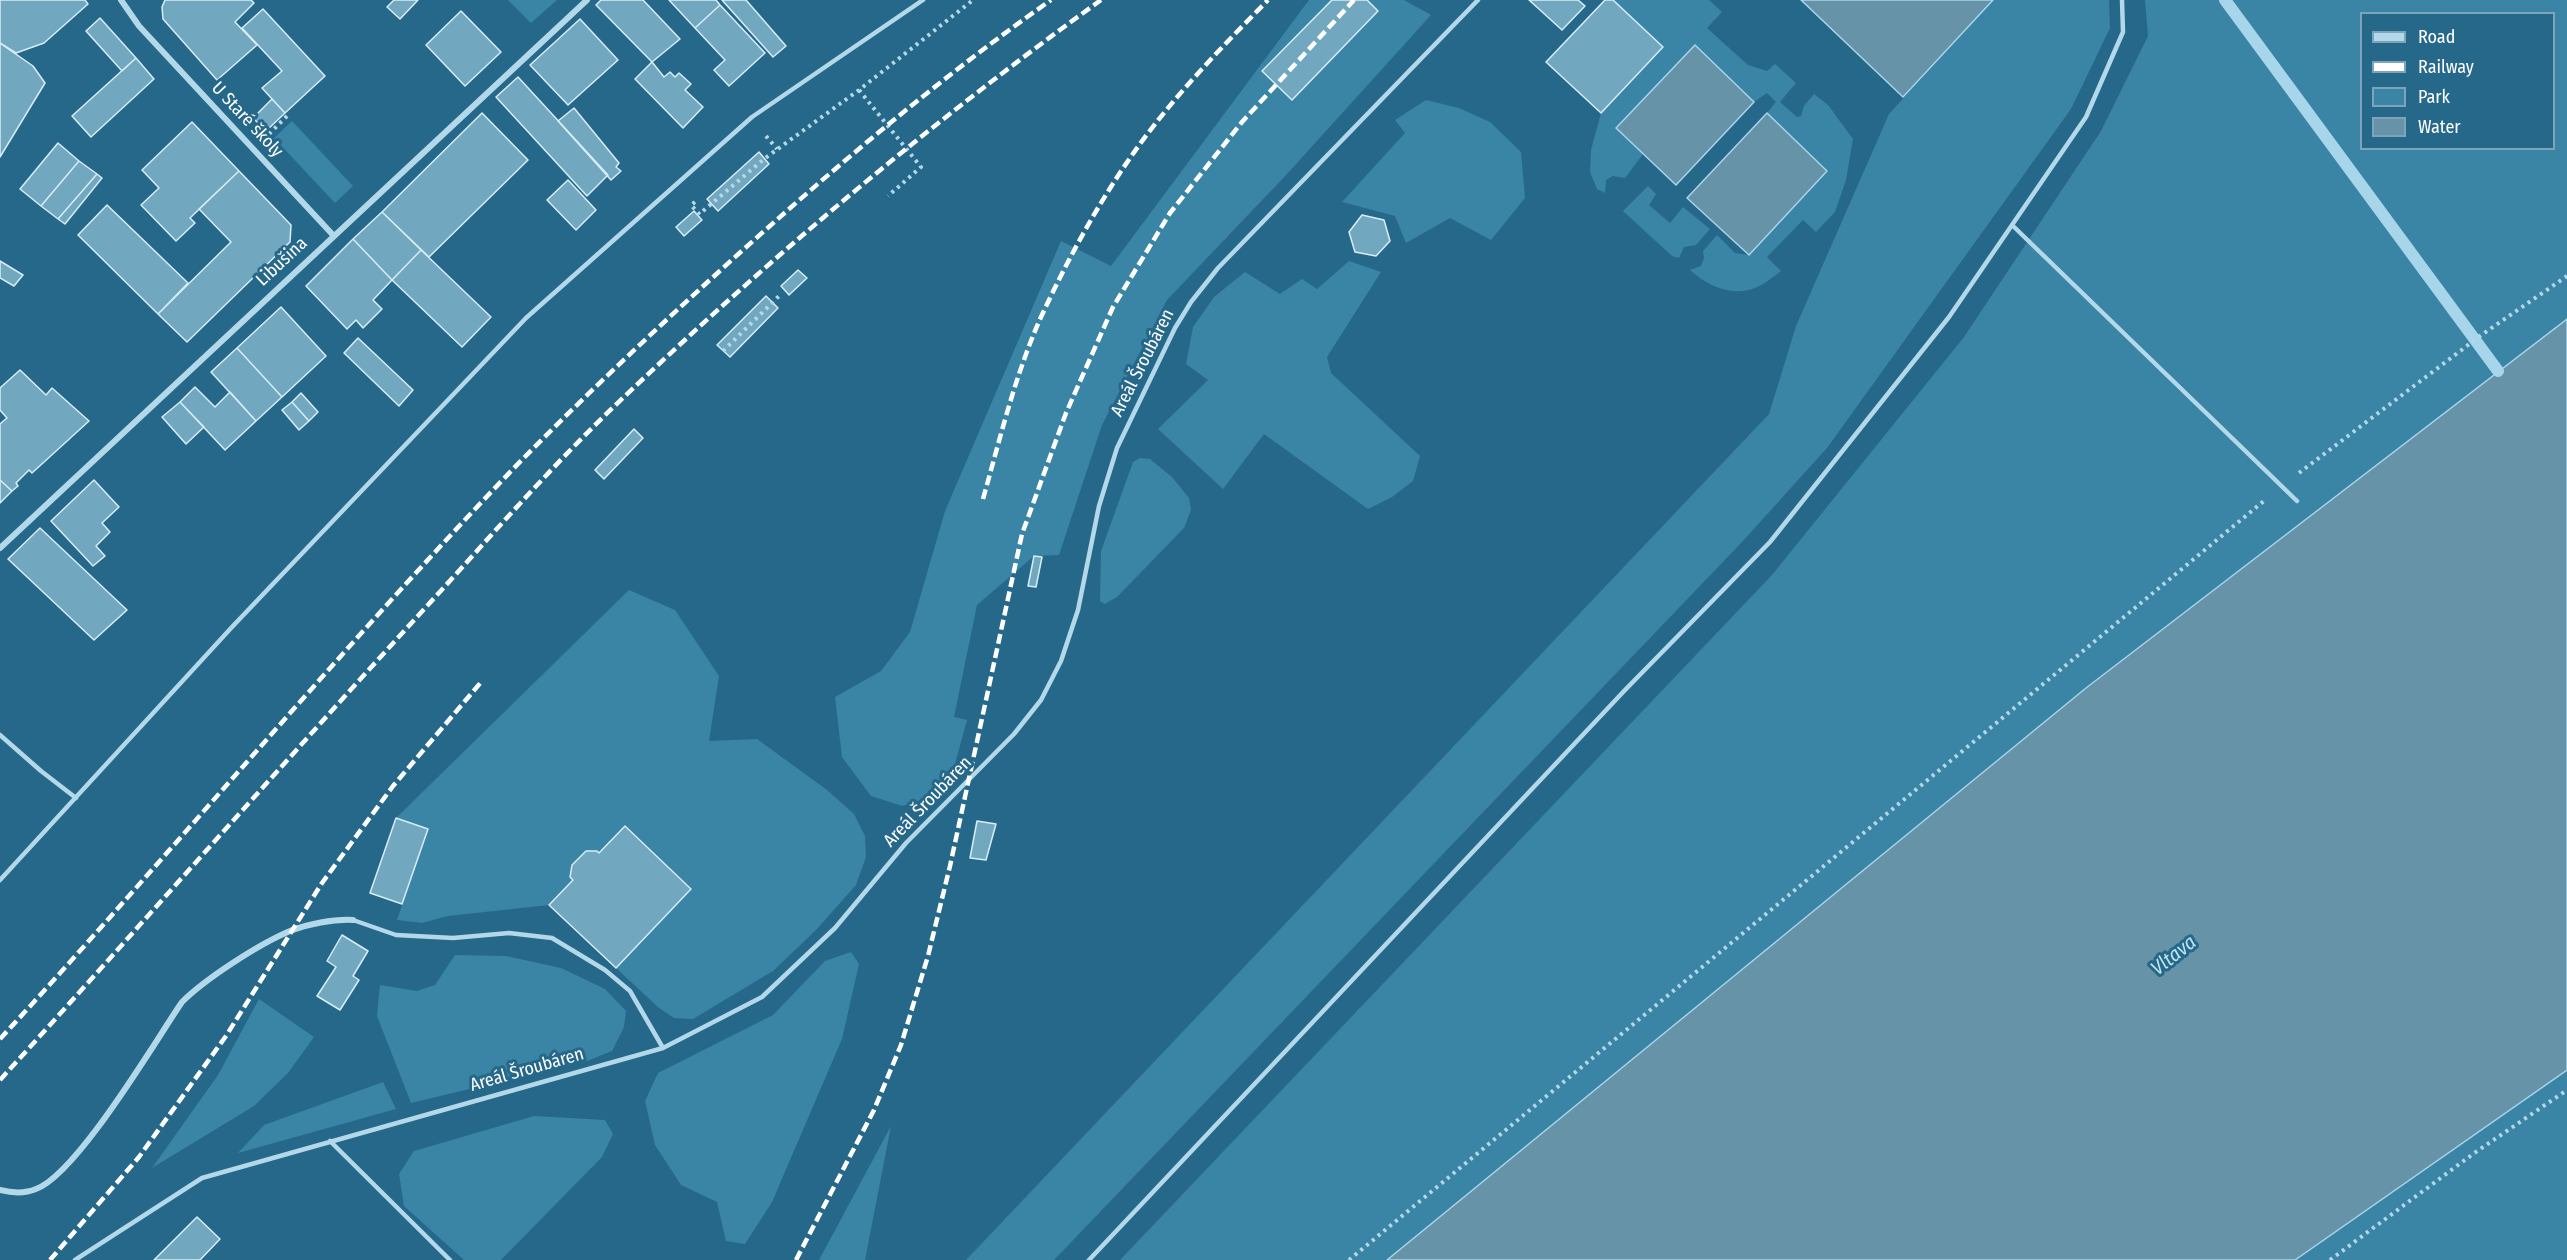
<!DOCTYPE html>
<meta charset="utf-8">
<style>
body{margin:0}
#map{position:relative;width:2567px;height:1260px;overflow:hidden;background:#266889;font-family:"Fira Sans Condensed",sans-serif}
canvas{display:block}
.legend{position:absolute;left:2360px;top:12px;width:195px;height:138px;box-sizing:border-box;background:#266889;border:2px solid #7da4b8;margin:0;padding:8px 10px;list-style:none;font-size:18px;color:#fff}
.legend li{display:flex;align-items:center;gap:12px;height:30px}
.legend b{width:30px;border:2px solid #7da4b8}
</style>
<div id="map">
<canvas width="2567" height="1260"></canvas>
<ul class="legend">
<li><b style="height:8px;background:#b2d8e9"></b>Road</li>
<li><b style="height:8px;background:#fff"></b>Railway</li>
<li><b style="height:16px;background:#3a84a5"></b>Park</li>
<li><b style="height:16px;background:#6793a8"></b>Water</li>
</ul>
</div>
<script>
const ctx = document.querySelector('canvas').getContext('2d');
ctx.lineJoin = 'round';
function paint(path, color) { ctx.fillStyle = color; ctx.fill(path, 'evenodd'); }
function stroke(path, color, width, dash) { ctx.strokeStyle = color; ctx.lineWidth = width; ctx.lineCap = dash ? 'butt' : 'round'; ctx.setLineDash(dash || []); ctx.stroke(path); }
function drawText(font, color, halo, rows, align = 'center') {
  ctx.font = font + ' "Fira Sans Condensed",sans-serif'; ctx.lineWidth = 6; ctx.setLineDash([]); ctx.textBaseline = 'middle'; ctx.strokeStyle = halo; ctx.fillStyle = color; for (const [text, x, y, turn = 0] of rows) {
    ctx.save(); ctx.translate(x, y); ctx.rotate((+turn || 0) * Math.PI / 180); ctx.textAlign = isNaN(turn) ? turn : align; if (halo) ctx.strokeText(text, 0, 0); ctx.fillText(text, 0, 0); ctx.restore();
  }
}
paint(new Path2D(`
 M 508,0 L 557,0 L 531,23 Z
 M 1309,0 L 1404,0 L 1431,15 L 1288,173 L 1167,300 L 1102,425 L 1059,555 L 1034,556 L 977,605 L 954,717 L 967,720 L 955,764 L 930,797 L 902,806 L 871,796 L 842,757 L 835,697 L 881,671 L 910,632 L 945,511 L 1061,241 L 1111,266 Z
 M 1613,0 L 1709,0 L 1722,12 L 1707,28 L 1748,65 L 1767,71 L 1775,64 L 1796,83 L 1780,102 L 1797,117 L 1801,116 L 1804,106 L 1814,94 L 1828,105 L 1853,139 L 1846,180 L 1835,212 L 1816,232 L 1803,220 L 1767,257 L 1781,271 C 1774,276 1765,284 1757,287 C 1733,298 1707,286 1690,270 L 1701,266 L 1704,258 L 1703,251 L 1717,235 L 1735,253 L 1749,255 L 1827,171 L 1767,113 L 1776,102 L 1767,93 L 1754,102 L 1695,45 L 1616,128 L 1643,154 L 1625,178 L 1613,176 L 1606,180 L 1605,193 L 1597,189 L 1590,172 L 1591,150 L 1601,113 L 1663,47 Z
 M 1993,0 L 2109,0 L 2110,28 L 2071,109 L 1827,448 L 1742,542 L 1054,1260 L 966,1260 L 1769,414 L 1796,326 L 1889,114 Z
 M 2145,0 L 2567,0 L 2567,319 L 2086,688 L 1387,1260 L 1120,1260 L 1772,575 L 1964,337 L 2101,131 L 2148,36 ZM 2362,14 L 2554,14 L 2554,148 L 2362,148 Z
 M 1426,100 L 1459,108 L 1490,122 L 1521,152 L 1525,198 L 1491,240 L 1450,218 L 1406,243 L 1395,216 L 1342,202 L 1405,133 L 1395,120 Z
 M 292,121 L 353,186 L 335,203 L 274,138 Z
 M 1648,186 L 1656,194 L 1649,205 L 1670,223 L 1683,207 L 1710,229 L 1696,245 L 1684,247 L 1679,258 L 1672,256 L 1623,211 Z
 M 1349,261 L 1381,272 L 1327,357 L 1331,373 L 1420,456 L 1413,481 L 1392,497 L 1368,509 L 1264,434 L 1223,489 L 1158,429 L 1208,380 L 1186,364 L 1193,327 L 1214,297 L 1245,272 L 1280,294 L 1302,279 L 1317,289 Z
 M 1140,458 L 1150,459 L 1172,477 L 1189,498 L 1191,510 L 1184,528 L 1117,597 L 1105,604 L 1100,601 L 1101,551 L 1133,462 Z
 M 629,590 L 675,610 L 719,676 L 709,741 L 757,739 L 827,790 L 854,814 L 865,836 L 866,857 L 856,885 L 816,930 L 773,971 L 693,1019 L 674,1018 L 659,1008 L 616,968 L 691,888 L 626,826 L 599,853 L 597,851 L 586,851 L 572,864 L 570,877 L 573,880 L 549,905 L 448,916 L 422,923 L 397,920 L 428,829 L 396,818 Z
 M 851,952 L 859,964 L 842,1039 L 772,1202 L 745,1244 L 726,1241 L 717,1202 L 681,1185 L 655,1145 L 645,1101 L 658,1073 L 773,1015 L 825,961 Z
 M 455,955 L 506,956 L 561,968 L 605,989 L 626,1011 L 624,1027 L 612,1051 L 587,1061 L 411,1103 L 377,1016 L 380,985 L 417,991 L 435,985 Z
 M 259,999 L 314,1037 L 288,1073 L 254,1106 L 152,1168 L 218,1075 Z
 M 2567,1070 L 2567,1260 L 2295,1260 Z
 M 383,1082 L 396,1109 L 238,1153 L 264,1125 Z
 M 534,1116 L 605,1120 L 613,1134 L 602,1157 L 501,1260 L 464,1260 L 404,1206 L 399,1174 L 414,1151 Z
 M 891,1126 L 865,1260 L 819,1260 Z`), '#3a84a5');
const water = new Path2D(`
 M 1801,0 L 1993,0 L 1903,97 Z
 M 1695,45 L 1754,102 L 1676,185 L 1616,128 Z
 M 1767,113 L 1827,171 L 1749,255 L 1687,198 Z
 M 2567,319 L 2567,1070 L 2295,1260 L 1387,1260 L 2086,688 Z`);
paint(water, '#6793a8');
stroke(water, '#a7d5ea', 1.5);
stroke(new Path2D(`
 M 2225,0 L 2498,371`), '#a7d5ea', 12);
const building = new Path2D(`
 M 0,0 L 85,0 L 88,4 L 44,43 L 16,53 L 0,43 Z
 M 165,0 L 251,0 L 254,3 L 235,22 L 257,45 L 217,80 L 163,19 L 162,7 Z
 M 394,0 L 418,0 L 400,19 L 387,7 Z
 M 601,0 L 643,0 L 680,39 L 652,62 L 596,5 Z
 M 669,0 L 716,0 L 720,5 L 695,28 Z
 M 722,0 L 746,0 L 786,46 L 773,57 Z
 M 1332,0 L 1367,0 L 1378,11 L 1292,100 L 1262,71 Z
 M 1529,0 L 1578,0 L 1585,6 L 1562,30 Z
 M 1605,0 L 1613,0 L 1663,47 L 1601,113 L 1546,62 Z
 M 720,5 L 765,53 L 729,86 L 714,70 L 725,60 L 695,28 Z
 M 263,9 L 325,76 L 285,113 L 262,88 L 282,71 L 242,28 Z
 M 461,11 L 501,52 L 465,86 L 426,45 Z
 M 100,18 L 136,58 L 122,71 L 86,31 Z
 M 580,19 L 618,60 L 568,105 L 530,65 Z
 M 0,43 L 33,66 L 45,83 L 0,157 Z
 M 136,58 L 154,79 L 91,137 L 72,116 Z
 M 652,62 L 664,77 L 670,72 L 675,77 L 679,73 L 691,84 L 685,90 L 703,107 L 683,128 L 635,79 Z
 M 518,77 L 608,175 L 587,196 L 496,97 Z
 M 272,99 L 285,113 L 266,131 L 253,118 Z
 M 574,108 L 619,163 L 616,167 L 621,171 L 611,180 L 558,121 Z
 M 482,113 L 528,160 L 429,257 L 382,212 Z
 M 192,122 L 239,171 L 190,218 L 195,223 L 176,241 L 141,205 L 159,188 L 142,170 Z
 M 58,143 L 79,161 L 41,206 L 20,189 Z
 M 759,152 L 769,164 L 718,211 L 707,199 Z
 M 79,161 L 97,174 L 58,219 L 41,206 Z
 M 239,171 L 291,225 L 290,242 L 187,342 L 158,314 L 231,242 L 199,209 Z
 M 97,174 L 102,178 L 65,224 L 58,219 Z
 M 568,180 L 596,210 L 576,230 L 547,200 Z
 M 107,205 L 188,283 L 158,314 L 78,235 Z
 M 694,211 L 702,220 L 684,236 L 676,227 Z
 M 382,212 L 421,250 L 392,280 L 353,239 Z
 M 1362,215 L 1384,220 L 1390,241 L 1376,256 L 1355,252 L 1349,232 Z
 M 353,239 L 392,280 L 373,300 L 382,309 L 363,328 L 356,320 L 347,329 L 306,286 Z
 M 421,250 L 491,317 L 462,347 L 392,280 Z
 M 0,261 L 23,275 L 14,286 L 0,278 Z
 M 798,270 L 807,278 L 789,295 L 781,286 Z
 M 766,296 L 778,308 L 730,357 L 717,345 Z
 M 281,307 L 326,356 L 282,397 L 237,348 Z
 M 358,338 L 413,390 L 399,406 L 344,353 Z
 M 237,348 L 282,397 L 256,421 L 211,372 Z
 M 20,370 L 46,395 L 52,388 L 89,421 L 32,473 L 29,470 L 16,483 L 18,486 L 12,491 L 0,480 L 0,424 L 7,418 L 0,410 L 0,388 Z
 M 195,387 L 215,407 L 230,392 L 256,421 L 225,450 L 180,402 Z
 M 301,393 L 318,412 L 309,421 L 292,402 Z
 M 180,402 L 204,427 L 186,444 L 162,417 Z
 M 292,402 L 309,421 L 299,430 L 282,410 Z
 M 634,429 L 643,438 L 604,479 L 595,470 Z
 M 0,480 L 12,491 L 0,503 Z
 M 94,480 L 119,507 L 102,523 L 110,532 L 96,546 L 105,556 L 93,566 L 51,521 Z
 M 40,528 L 127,610 L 94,640 L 8,559 Z
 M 1034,556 L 1042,557 L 1036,587 L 1028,586 Z
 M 396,818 L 428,829 L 402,904 L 370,893 Z
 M 977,821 L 996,824 L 986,860 L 970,858 Z
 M 625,826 L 691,889 L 616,968 L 549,905 L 573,880 L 570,877 L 572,865 L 586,851 L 597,851 L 599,853 Z
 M 342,935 L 368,951 L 353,976 L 359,980 L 340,1010 L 317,996 L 336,967 L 327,961 Z
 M 197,1217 L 220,1239 L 200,1260 L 154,1260 Z`);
paint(building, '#72a7c0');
stroke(building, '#d7edf7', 1.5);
stroke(new Path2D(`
 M 859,90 L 921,167 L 888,196
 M 269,134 L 288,115
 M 766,136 L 777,149
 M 695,202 L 691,205 L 700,215 L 698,216
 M 703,211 L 764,159 L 859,90 L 973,0
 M 723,351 L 780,295
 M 2299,473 L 2480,336 L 2567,276
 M 1349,1260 L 2265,500
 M 2330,1260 L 2473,1154 L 2567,1090`), '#b2d8e9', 4, [3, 4.5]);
stroke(new Path2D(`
 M 2012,225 L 2297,501
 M 0,735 L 41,771 L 76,798
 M 0,880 L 232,627 L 526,318 L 752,117 L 923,0
 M 353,920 L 396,935 L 453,938 L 509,933 L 552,938 L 605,970 L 630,991 L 663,1048
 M 330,1141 L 450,1260
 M 75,1260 L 202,1178 L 663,1048 L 762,997 L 835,928 L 906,843 L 1014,734 L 1041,700 L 1061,661 L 1078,610 L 1099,506 L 1117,448 L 1175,328 L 1191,302 L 1218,268 L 1478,0
 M 1089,1260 L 1625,690 L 1770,542 L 1949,317 L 2086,117 L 2123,32 L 2122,0`), '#b2d8e9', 4.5);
stroke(new Path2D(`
 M 121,0 L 139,26 L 333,235
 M 0,548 L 587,0
 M 0,1190 C 12,1193 24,1194 36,1189 C 77,1174 154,1043 182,1002 C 205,979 259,944 290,931 C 308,924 333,919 353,920`), '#b2d8e9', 6);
stroke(new Path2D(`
 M 983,499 C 1000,439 1015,375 1041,317 C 1066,263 1096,207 1130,158 C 1170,100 1219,50 1268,0
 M 0,1039 C 173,851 336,654 513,469 C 584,396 658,327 734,258 C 835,167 940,78 1051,0
 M 0,1080 C 143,923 283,763 427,606 C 491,536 554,463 624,397 C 774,254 933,121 1101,0
 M 50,1260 L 139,1157 L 226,1036 L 322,883 L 393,786 L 482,681
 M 796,1260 L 874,1110 L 901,1045 L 928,956 L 950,866 L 1022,534 L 1066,413 L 1113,307 L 1170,213 L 1242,122 L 1354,0`), '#fff', 4.5, [10, 4.5]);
drawText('18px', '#fff', '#266889', [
 ["U Staré školy",247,120,47],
 ["Libušina",282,262,-43],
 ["Areál Šroubáren",1143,363,-63],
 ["Areál Šroubáren",928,802,-46],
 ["Areál Šroubáren",527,1070,-16]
]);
drawText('italic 20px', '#c1e2f1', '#266889', [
 ["Vltava",2174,956,-38]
]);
</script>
